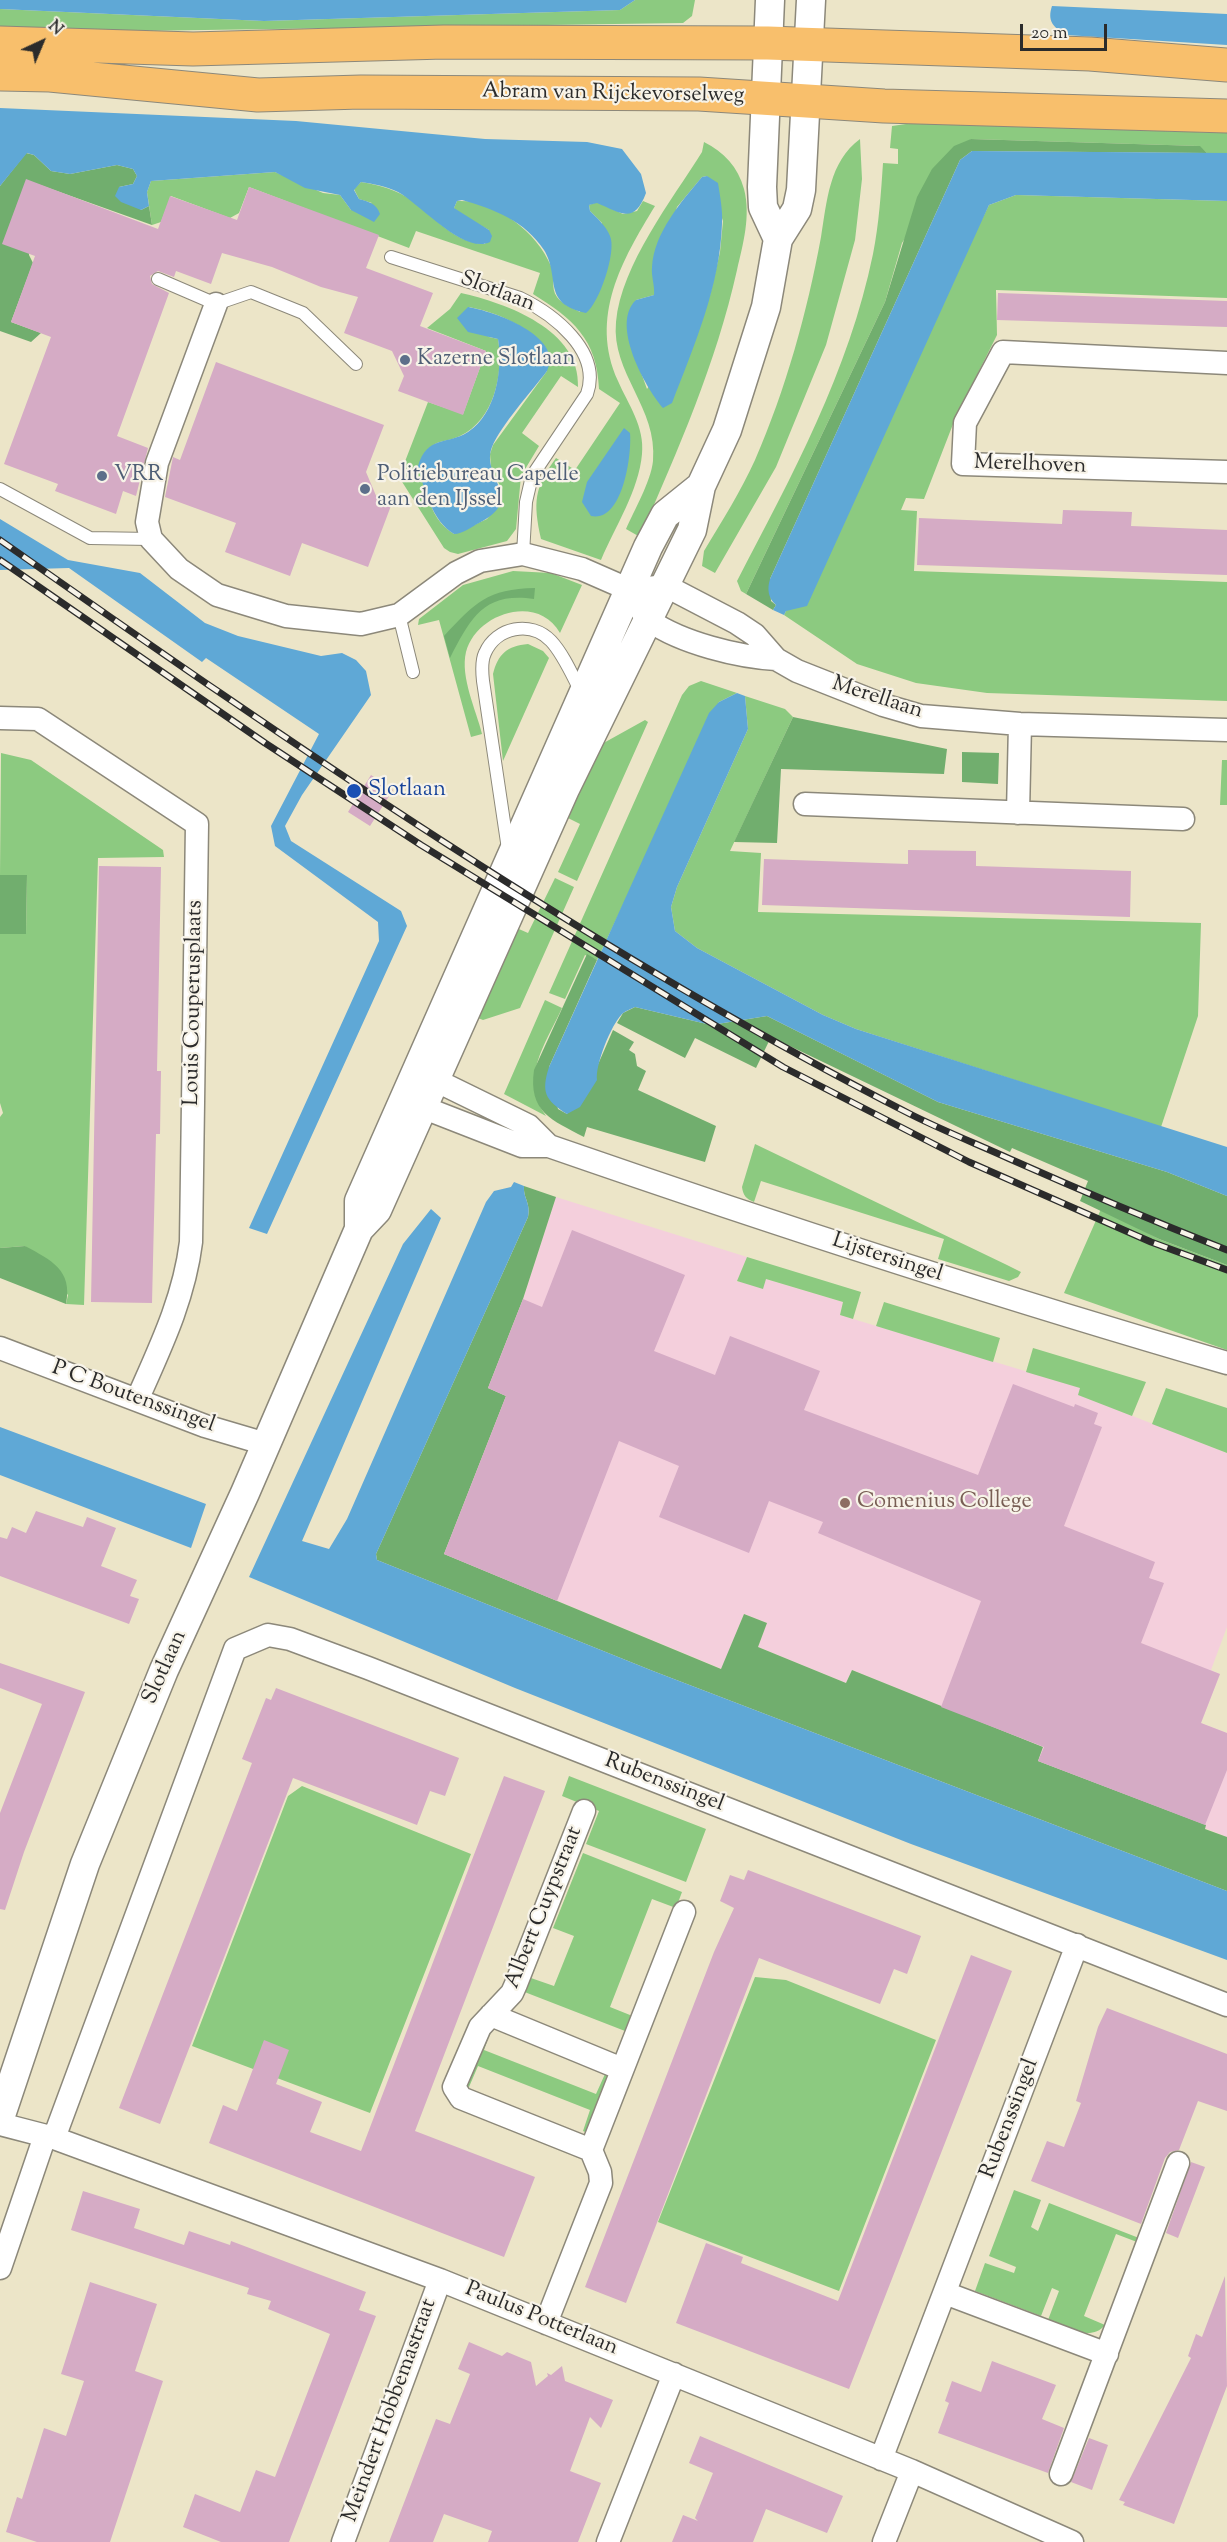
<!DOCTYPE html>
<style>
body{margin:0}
#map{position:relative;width:1227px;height:2542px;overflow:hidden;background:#ece5c8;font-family:"Sorts Mill Goudy",serif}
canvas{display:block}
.north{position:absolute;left:12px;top:12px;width:60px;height:60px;-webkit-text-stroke:4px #f7f3e8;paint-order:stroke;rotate:44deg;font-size:16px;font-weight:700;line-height:24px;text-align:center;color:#2b2b2b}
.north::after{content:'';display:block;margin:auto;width:21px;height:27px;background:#2b2b2b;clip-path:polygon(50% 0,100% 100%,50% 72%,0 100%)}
.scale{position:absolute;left:1020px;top:24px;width:87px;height:27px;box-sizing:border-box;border:3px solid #2b2b2b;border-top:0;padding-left:8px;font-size:18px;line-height:21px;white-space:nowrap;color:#2b2b2b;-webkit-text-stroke:4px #f7f3e8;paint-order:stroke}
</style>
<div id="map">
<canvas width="1227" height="2542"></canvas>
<div class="north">N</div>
<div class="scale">20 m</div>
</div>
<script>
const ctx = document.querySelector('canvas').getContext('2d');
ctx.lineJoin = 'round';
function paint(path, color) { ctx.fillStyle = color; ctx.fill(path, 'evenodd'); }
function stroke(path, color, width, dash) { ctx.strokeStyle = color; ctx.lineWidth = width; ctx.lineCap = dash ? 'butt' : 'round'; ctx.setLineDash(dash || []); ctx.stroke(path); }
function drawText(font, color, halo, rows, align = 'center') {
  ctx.font = font + ' "Sorts Mill Goudy",serif'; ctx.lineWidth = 4.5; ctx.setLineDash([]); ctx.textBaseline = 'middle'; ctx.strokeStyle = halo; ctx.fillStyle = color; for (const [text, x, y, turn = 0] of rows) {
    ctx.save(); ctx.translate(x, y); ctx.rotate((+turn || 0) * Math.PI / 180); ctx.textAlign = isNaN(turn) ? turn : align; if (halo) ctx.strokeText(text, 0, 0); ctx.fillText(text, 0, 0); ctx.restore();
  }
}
paint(new Path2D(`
 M 556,1197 L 747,1257 L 737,1282 L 766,1279 L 843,1302 L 840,1315 L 1081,1388 L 1079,1395 L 1227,1453 L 1227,1627 L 1211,1670 L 1220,1674 L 1201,1723 L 1227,1733 L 1227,1837 L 1205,1828 L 1205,1825 L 1038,1761 L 1043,1747 L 852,1670 L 846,1683 L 758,1647 L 767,1623 L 744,1614 L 722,1669 L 444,1554 L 506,1396 L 488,1388 L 523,1299 Z`), '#f4cfdc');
paint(new Path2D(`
 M 635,0 L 695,0 L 692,16 L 683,23 L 0,33 L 0,9 L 264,21 L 620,10 Z
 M 913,123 L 1227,133 L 1227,154 L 1207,153 L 1199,146 L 971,139 L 902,243 L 885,302 L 746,594 L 741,591 L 737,581 C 792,476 849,371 873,254 C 879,224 881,193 883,163 L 898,164 L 898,149 L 890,148 L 892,126 Z
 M 860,139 L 862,179 L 855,240 L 826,345 L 776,467 L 715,573 L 702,566 L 704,551 C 722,521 741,491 755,460 C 786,389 807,313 821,237 C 827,201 829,162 860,139 Z
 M 704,142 C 724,152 738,167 744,189 C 751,216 743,244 737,270 C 716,364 678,450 640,537 L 626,529 C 634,511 651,481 653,461 C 658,408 611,373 616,322 C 621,265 672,200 702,152 ZM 707,176 L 723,221 L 720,252 L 710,295 L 647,389 L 630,342 L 636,300 L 654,295 L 677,207 L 702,177 Z
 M 275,172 L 323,193 L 340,195 L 351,210 L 372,203 L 359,199 L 354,189 L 361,182 C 380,185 397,190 413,201 C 436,218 454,243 485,244 L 489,230 L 456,212 L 454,208 L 457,201 C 495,199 537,232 551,266 C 556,276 550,288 557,297 C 562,304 573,308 580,312 L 602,223 L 590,211 L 589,205 L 597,202 L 623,214 L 637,211 L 643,201 L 655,206 C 622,260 589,317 618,381 C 628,404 645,427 642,454 C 639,490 615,527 601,560 L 541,539 C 533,502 534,488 556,458 L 575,470 L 620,403 L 599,389 C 597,339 573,319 533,294 L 540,273 L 416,231 L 409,248 L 249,187 L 239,213 L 230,218 L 171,196 L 161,222 L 152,225 L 147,192 L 151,181 Z
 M 1016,195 L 1227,201 L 1227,298 L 996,290 L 997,335 L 955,419 L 924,499 L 906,498 L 901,510 L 917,511 L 914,571 L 1227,582 L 1227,701 L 987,693 L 916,683 L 857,664 L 784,615 L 989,205 Z
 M 461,293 C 506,303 581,330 578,387 L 561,376 L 522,433 L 539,446 L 521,476 L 516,529 L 507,541 L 458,554 L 450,552 L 444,548 L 399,477 L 428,402 L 463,414 L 486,351 L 427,328 L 450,309 ZM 469,307 C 499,313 525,325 546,348 L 547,371 L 493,445 L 490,454 L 491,467 L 500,486 L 500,503 L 487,519 L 454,534 C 426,517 424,482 424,454 C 438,437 443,444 460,436 C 494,420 504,374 498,339 L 489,337 Z
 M 513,571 L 551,573 L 582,585 L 560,633 C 538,593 476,613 466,652 C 460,677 476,710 482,734 L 471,737 L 439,620 L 418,625 L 419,619 L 463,585 Z
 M 528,644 L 543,651 L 549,658 L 503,761 L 493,674 C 498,654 507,646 528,644 Z
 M 701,681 L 737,693 L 719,702 L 597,960 L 585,955 L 565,999 L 549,993 L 682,695 L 689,686 Z
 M 745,696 L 785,709 L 793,717 L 730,851 L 761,853 L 758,912 L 1201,923 L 1198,1016 L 1161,1127 L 856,1029 L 823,1015 L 697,948 L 675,931 L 671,907 L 677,887 L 748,729 Z
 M 645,720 L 648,722 L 577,881 L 558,872 L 580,824 L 562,815 L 600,745 Z
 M 1,753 L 31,760 L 163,850 L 164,857 L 98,858 L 84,1305 L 66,1304 L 68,1295 L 25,1246 L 0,1248 L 0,1117 L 3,1113 L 0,1103 L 0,934 L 26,934 L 27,876 L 0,875 Z
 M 1222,760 L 1227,760 L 1227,805 L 1220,805 Z
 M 555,878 L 574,887 L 520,1008 L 483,1020 L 473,1016 L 512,926 L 528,933 Z
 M 545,1000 L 562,1008 C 545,1045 519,1079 546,1116 L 504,1094 Z
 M 755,1144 L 1007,1265 L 1021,1272 L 1018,1277 L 1009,1281 L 938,1259 L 944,1239 L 761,1181 L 754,1202 C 746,1199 743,1195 742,1187 Z
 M 1101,1209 L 1159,1239 L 1227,1265 L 1227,1350 L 1064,1293 Z
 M 747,1257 L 861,1292 L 853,1319 L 840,1315 L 843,1302 L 766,1279 L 763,1289 L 737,1281 Z
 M 884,1302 L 1000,1338 L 993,1362 L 876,1326 Z
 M 1033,1348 L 1146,1382 L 1132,1416 L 1078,1395 L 1080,1388 L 1026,1372 Z
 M 1166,1388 L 1227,1408 L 1227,1453 L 1152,1424 Z
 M 569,1776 L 706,1829 L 686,1882 L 586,1844 L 599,1811 L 562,1796 Z
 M 302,1786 L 471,1854 L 370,2113 L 192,2046 L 288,1796 Z
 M 583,1853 L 682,1892 L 676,1908 L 652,1899 L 610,2007 L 635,2017 L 621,2053 L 617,2051 L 625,2031 L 522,1991 L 528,1977 L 554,1986 L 574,1936 L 553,1928 Z
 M 755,1977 L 786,1980 L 936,2040 L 839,2291 L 658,2222 Z
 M 488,2029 L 491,2030 L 484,2050 L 596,2094 L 605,2074 L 609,2076 L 587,2133 L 583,2131 L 590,2110 L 478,2066 L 469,2087 L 466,2086 Z
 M 1014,2190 L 1041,2200 L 1031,2227 L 1038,2231 L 1049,2203 L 1139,2238 L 1137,2242 L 1116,2234 L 1084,2316 L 1105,2325 C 1090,2343 1065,2326 1048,2320 L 1059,2291 L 1052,2288 L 1041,2316 L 975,2291 L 985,2263 L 1014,2273 L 1016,2267 L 989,2256 Z`), '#8cca80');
paint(new Path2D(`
 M 971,139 L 1200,146 L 1207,153 L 972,151 L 960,160 L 770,579 L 771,601 L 776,605 L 773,610 L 746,594 L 885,302 L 917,197 L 932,169 L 954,146 Z
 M 26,153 L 34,155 L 51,171 L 70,174 L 117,165 L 133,169 L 137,176 L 133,184 L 119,187 L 141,210 L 149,206 L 152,225 L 26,180 L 29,255 L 33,263 L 11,322 L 41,333 L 31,342 L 0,331 L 0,186 Z
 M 535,588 L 534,599 C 483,592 471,618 450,658 L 444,636 C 476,602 487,589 535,588 Z
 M 793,717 L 947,749 L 944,774 L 781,769 L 777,843 L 734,842 Z
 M 962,752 L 999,753 L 998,784 L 962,782 Z
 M 0,875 L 27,875 L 26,934 L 0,934 Z
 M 587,954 L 597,960 L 549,1067 L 558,1109 L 567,1114 L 596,1069 L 613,1030 L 634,1042 L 629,1050 L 635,1054 L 637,1066 L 646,1071 L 638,1090 L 716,1126 L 705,1162 L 587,1127 L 584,1137 C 552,1120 528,1112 534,1070 Z
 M 635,1007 L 711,1025 L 767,1016 L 938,1102 L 1167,1172 L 1227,1196 L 1227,1265 L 1159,1239 L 1080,1201 L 1088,1181 L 1012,1148 L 1010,1152 L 771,1037 L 756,1068 L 695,1038 L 685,1058 L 617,1023 L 623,1013 Z
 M 524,1186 L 556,1197 L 523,1299 L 488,1388 L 506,1396 L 444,1554 L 721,1669 L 744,1614 L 767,1623 L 758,1647 L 846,1683 L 852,1670 L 1043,1747 L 1038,1761 L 1206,1825 L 1205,1829 L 1227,1837 L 1227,1891 L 653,1671 L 377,1560 L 376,1554 L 528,1217 C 531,1203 523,1198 524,1186 Z
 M 25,1246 C 51,1260 73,1270 66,1304 L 0,1278 L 0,1248 Z`), '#71ae6e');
paint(new Path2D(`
 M 0,0 L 635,0 L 620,10 L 264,21 L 0,9 Z
 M 1052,6 L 1227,14 L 1227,45 L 1066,35 C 1053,27 1047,21 1052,6 Z
 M 0,108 L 296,121 L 485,139 L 587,142 L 622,149 L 641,174 L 646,193 C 634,225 621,213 597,203 L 589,205 L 590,211 C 597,218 606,226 610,236 C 617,251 599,304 586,313 C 541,303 561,278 544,250 C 525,221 494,209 462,200 L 457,201 L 454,208 L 489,230 L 492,236 L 490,242 C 464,255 420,204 398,192 C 386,186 373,184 361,182 L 354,190 L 359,199 C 369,202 376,203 380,214 L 374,222 L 351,210 L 340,195 L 305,188 L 275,172 L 151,181 L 147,192 L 149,206 L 141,210 L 121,202 L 115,196 L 119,187 L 133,184 L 137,176 L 133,169 L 117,165 L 70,174 L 51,171 L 34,155 L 27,153 L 0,186 Z
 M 972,151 L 1227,153 L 1227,201 L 1016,195 L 989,205 L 807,606 L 786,611 L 784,615 L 773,610 L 776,605 C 768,598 767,589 770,579 L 960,160 Z
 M 707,176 L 718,183 C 720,196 723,211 722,224 C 720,286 694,346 672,403 L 663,408 C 645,387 610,324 636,300 L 654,295 C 655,286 651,276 652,267 C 654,233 681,202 702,177 Z
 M 468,307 C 493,311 565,336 547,371 C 532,391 501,425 492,447 C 480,477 527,499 479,523 C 471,527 463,534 454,534 C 432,521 424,489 418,466 C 427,435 448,445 468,432 C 496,414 503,369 498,339 L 468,332 L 457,318 Z
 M 624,428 L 630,433 C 632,454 623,523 591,516 L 582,502 L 587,482 Z
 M 0,519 L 68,560 L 140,573 L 205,623 L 238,636 L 321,656 L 342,653 L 356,660 L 366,671 L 371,695 L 302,795 L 285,826 L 291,841 L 401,911 L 407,926 L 267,1234 L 249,1228 L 379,941 L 378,922 L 275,846 L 271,826 L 319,734 L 206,658 L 202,662 L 69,568 L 0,570 Z
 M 737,693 L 745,696 L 748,729 L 677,887 L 671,907 L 675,931 L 697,948 L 823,1015 L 856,1029 L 1227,1147 L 1227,1196 L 1167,1172 L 938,1102 L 767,1016 L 711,1025 L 635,1007 C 631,1009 625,1011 622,1014 C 611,1025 595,1065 597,1080 L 580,1107 L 567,1114 C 545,1100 541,1092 549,1067 L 709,713 L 719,702 Z
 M 514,1182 L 524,1186 C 523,1198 531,1203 528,1217 L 381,1543 L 376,1554 L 377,1560 L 653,1671 L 1227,1891 L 1227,1960 L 911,1844 L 515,1688 L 249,1577 L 403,1244 L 431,1209 L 441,1218 L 302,1541 L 329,1549 L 347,1519 L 486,1202 L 494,1191 L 511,1187 Z
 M 0,1427 L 206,1504 L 191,1548 L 0,1475 Z`), '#5fa8d6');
paint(new Path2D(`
 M 26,179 L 158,229 L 170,196 L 237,220 L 249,187 L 379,235 L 366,268 L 433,293 L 420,326 L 486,351 L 463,415 L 398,391 L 404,376 L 392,351 L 344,333 L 358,297 L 321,287 L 272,267 L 222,253 L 211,284 L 176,271 L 174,277 L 158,271 L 150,276 L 152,284 L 169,293 L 117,436 L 148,448 L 136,496 L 123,491 L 116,514 L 55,491 L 58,484 L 4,464 L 51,337 L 11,322 L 35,256 L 2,244 Z
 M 998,293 L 1227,301 L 1227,327 L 997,320 Z
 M 216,362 L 384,425 L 366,472 L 377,498 L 392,503 L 368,567 L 302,543 L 290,576 L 225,552 L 236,523 L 165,497 L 173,457 L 180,460 Z
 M 1063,510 L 1132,512 L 1131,526 L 1227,530 L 1227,575 L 917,565 L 919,518 L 1062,524 Z
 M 371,775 L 393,790 L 370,826 L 348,812 Z
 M 908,850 L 976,851 L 976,866 L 1131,871 L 1130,917 L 762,905 L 764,859 L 908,864 Z
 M 99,866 L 161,867 L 157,1071 L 161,1071 L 160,1134 L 156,1134 L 152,1303 L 91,1302 Z
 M 572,1230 L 685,1275 L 654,1351 L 715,1375 L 730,1336 L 820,1371 L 804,1410 L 978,1475 L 1013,1384 L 1074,1407 L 1075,1404 L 1098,1413 L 1094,1424 L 1102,1427 L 1064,1526 L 1155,1562 L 1149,1578 L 1164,1583 L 1141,1643 L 1220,1674 L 1201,1723 L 1227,1733 L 1227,1770 L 1205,1825 L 1038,1761 L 1044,1747 L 941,1707 L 981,1601 L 818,1533 L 823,1522 L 769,1501 L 749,1553 L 659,1517 L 679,1466 L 619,1441 L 557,1601 L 444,1554 L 506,1396 L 488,1388 L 523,1299 L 542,1307 Z
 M 36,1511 L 83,1527 L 87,1517 L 116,1528 L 101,1566 L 137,1580 L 130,1596 L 139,1599 L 129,1624 L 0,1576 L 0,1537 L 7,1539 L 12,1527 L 26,1533 Z
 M 0,1663 L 85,1692 L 24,1852 L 5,1910 L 0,1909 L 0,1813 L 42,1704 L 0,1688 Z
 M 276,1688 L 459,1758 L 445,1796 L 430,1791 L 417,1825 L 293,1778 L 160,2124 L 119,2108 L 252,1763 L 242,1759 L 266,1698 L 271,1700 Z
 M 504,1776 L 545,1791 L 415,2131 L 535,2177 L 504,2257 L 209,2143 L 223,2105 L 237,2111 L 264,2040 L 289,2050 L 276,2084 L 322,2102 L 310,2132 L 361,2151 Z
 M 748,1870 L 921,1936 L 907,1974 L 894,1969 L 880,2004 L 759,1958 L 626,2303 L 585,2287 L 714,1952 L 734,1908 L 720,1901 L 730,1875 L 744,1880 Z
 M 971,1955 L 1012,1971 L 849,2389 L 676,2323 L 706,2243 L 743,2257 L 741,2263 L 838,2301 Z
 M 1107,2008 L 1227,2054 L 1227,2111 L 1198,2101 L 1179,2150 L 1170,2152 L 1165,2158 L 1141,2224 L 1031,2181 L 1047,2141 L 1064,2147 L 1081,2103 L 1076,2101 L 1098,2027 Z
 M 1191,2162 L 1205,2167 L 1178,2238 L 1166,2233 Z
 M 83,2191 L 140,2209 L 134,2228 L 184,2245 L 189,2231 L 230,2245 L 231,2241 L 366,2292 L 359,2310 L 376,2316 L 289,2542 L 221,2542 L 183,2527 L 195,2494 L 240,2512 L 256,2470 L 275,2477 L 330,2334 L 268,2309 L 271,2301 L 247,2294 L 249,2288 L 71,2230 Z
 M 1225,2276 L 1227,2386 L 1174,2524 L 1123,2505 L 1125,2502 L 1119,2500 L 1191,2358 L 1188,2356 L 1196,2334 L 1202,2337 Z
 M 90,2282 L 157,2304 L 135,2371 L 163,2381 L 110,2542 L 37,2542 L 6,2532 L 17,2497 L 22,2499 L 44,2428 L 66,2436 L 84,2381 L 61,2374 Z
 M 469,2342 L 502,2356 L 507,2352 L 531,2362 L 536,2386 L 548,2376 L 547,2373 L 551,2375 L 562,2366 L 565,2381 L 613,2400 L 601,2428 L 590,2417 L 570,2471 L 601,2483 L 578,2542 L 488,2542 L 492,2531 L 444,2514 L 433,2542 L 389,2542 L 436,2419 L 450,2424 L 470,2374 L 458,2369 Z
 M 992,2361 L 1056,2385 L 1042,2419 L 1064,2428 L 1048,2473 L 938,2433 L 949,2403 L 945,2401 L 952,2381 L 981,2392 Z
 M 700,2436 L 843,2496 L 827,2533 L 766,2509 L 753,2542 L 672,2542 L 683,2515 L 698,2521 L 695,2518 L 713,2473 L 689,2463 Z
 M 1089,2438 L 1108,2445 L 1092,2490 L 1071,2482 Z`), '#d5abc5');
const service = new Path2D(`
 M 391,257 L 520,298 C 553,314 602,351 587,394 L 532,476 L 526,502 L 523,554
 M 158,279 L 216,304 L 251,292 L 303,313 L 356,364
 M 0,489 L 90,538 L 151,539
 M 399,615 L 413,672
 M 508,849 L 483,681 C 482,672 481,661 485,653 C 496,627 531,620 551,641 C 564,655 573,677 582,694`);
const minor = new Path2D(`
 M 216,304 L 157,463 L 147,522 L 151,539 L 179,569 L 217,595 L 286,616 L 361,624 L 399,615 L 456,573 L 480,561 L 523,554 L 582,569 L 630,590 L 666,586 L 737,623 L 755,635 L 776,659 L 797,671 L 883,705 L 921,716 L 1020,724 L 1227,730
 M 1227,363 L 1003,352 L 965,423 L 963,464 L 1227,472
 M 630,590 C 635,599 642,615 650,621 C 682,643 738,657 776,659
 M 0,718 L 38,719 L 197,824 L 191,1242 C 184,1299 160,1348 137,1400
 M 805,804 L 1183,819
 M 1018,813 L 1020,724
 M 549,1146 L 529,1126 L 435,1080 L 409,1085 L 422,1107 L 522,1146 L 549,1146 C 774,1224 999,1297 1227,1363
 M 0,1348 L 205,1426 L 266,1444
 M 584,1811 L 516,1984 L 512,1993 L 480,2027 L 454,2087 L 461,2098 L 591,2150
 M 491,2015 L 622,2069
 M 0,2124 L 54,2138 L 440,2280 L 912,2471 L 1072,2542
 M 54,2138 L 235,1649 L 268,1635 L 290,1639 L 368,1668 L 1227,2005
 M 0,2268 L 45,2136
 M 945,2293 L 1107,2354
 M 546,2323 L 601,2183 L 600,2172 L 591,2150 L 684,1912
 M 881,2459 L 1077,1945
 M 1061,2474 L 1178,2163
 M 343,2542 L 440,2280
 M 608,2542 L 674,2374
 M 884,2542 L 912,2471`);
const tertiary = new Path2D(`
 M 770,0 L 762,187 L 763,207 L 778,239
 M 359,1229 L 359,1201 L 648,547 L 665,515 L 701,486
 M 0,2118 L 85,1864 L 164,1670 L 245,1493 L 359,1229 L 377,1210 L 565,789 L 692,530 L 701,486 L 727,430 L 766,307 L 778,239 L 797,209 L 801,190 L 811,0`);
const primary = new Path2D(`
 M 0,43 L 193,49 L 444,42 L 768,43 L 1090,54 L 1227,65
 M 0,74 L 50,75 L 258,95 L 361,92 L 699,94 L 884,106 L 1227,116`);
stroke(service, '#8c887a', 14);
stroke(minor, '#8c887a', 25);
stroke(tertiary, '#8c887a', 31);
stroke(primary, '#8c887a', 35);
stroke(service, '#fff', 12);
stroke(minor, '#fff', 22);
stroke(tertiary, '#fff', 28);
stroke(primary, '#f8bf6c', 33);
const rail = new Path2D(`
 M 0,540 C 294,746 591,951 912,1115 C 944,1131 977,1144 1010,1159 C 1082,1191 1153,1221 1227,1250
 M 0,560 L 265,743 L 421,845 L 783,1067 L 969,1162 L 1151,1242 L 1227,1270`);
stroke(rail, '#2b2b2b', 7);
stroke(rail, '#f7f3e8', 4.5, [14]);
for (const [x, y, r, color] of [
 [405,360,6,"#5c6f8a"],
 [102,476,6,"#5c6f8a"],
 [365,489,6,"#5c6f8a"],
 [354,791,8,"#1a4fb4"],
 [845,1503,6,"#8d6e63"]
]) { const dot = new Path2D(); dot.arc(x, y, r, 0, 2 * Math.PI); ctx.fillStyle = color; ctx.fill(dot); stroke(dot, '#f7f3e8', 2); }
drawText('22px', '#2b2b2b', '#f7f3e8', [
 ["Abram van Rijckevorselweg",613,95,1],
 ["Slotlaan",497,293,21],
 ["Merelhoven",1030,466,2],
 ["Merellaan",877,699,18],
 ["Louis Couperusplaats",195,1003,-89],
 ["Lijstersingel",887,1259,18],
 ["P C Boutenssingel",133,1398,20],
 ["Slotlaan",166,1668,-66],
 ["Rubenssingel",664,1784,21],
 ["Albert Cuypstraat",545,1908,-68],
 ["Rubenssingel",1011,2119,-69],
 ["Paulus Potterlaan",541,2320,22],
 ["Meindert Hobbemastraat",391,2411,-70]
]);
drawText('22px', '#4e5e75', '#f7f3e8', [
 ["Kazerne Slotlaan",417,360],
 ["VRR",114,476],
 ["Politiebureau Capelle",377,476],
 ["aan den IJssel",377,501]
], 'left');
drawText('22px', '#164399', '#f7f3e8', [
 ["Slotlaan",368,791]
], 'left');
drawText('22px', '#785e54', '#f7f3e8', [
 ["Comenius College",857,1503]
], 'left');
</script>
